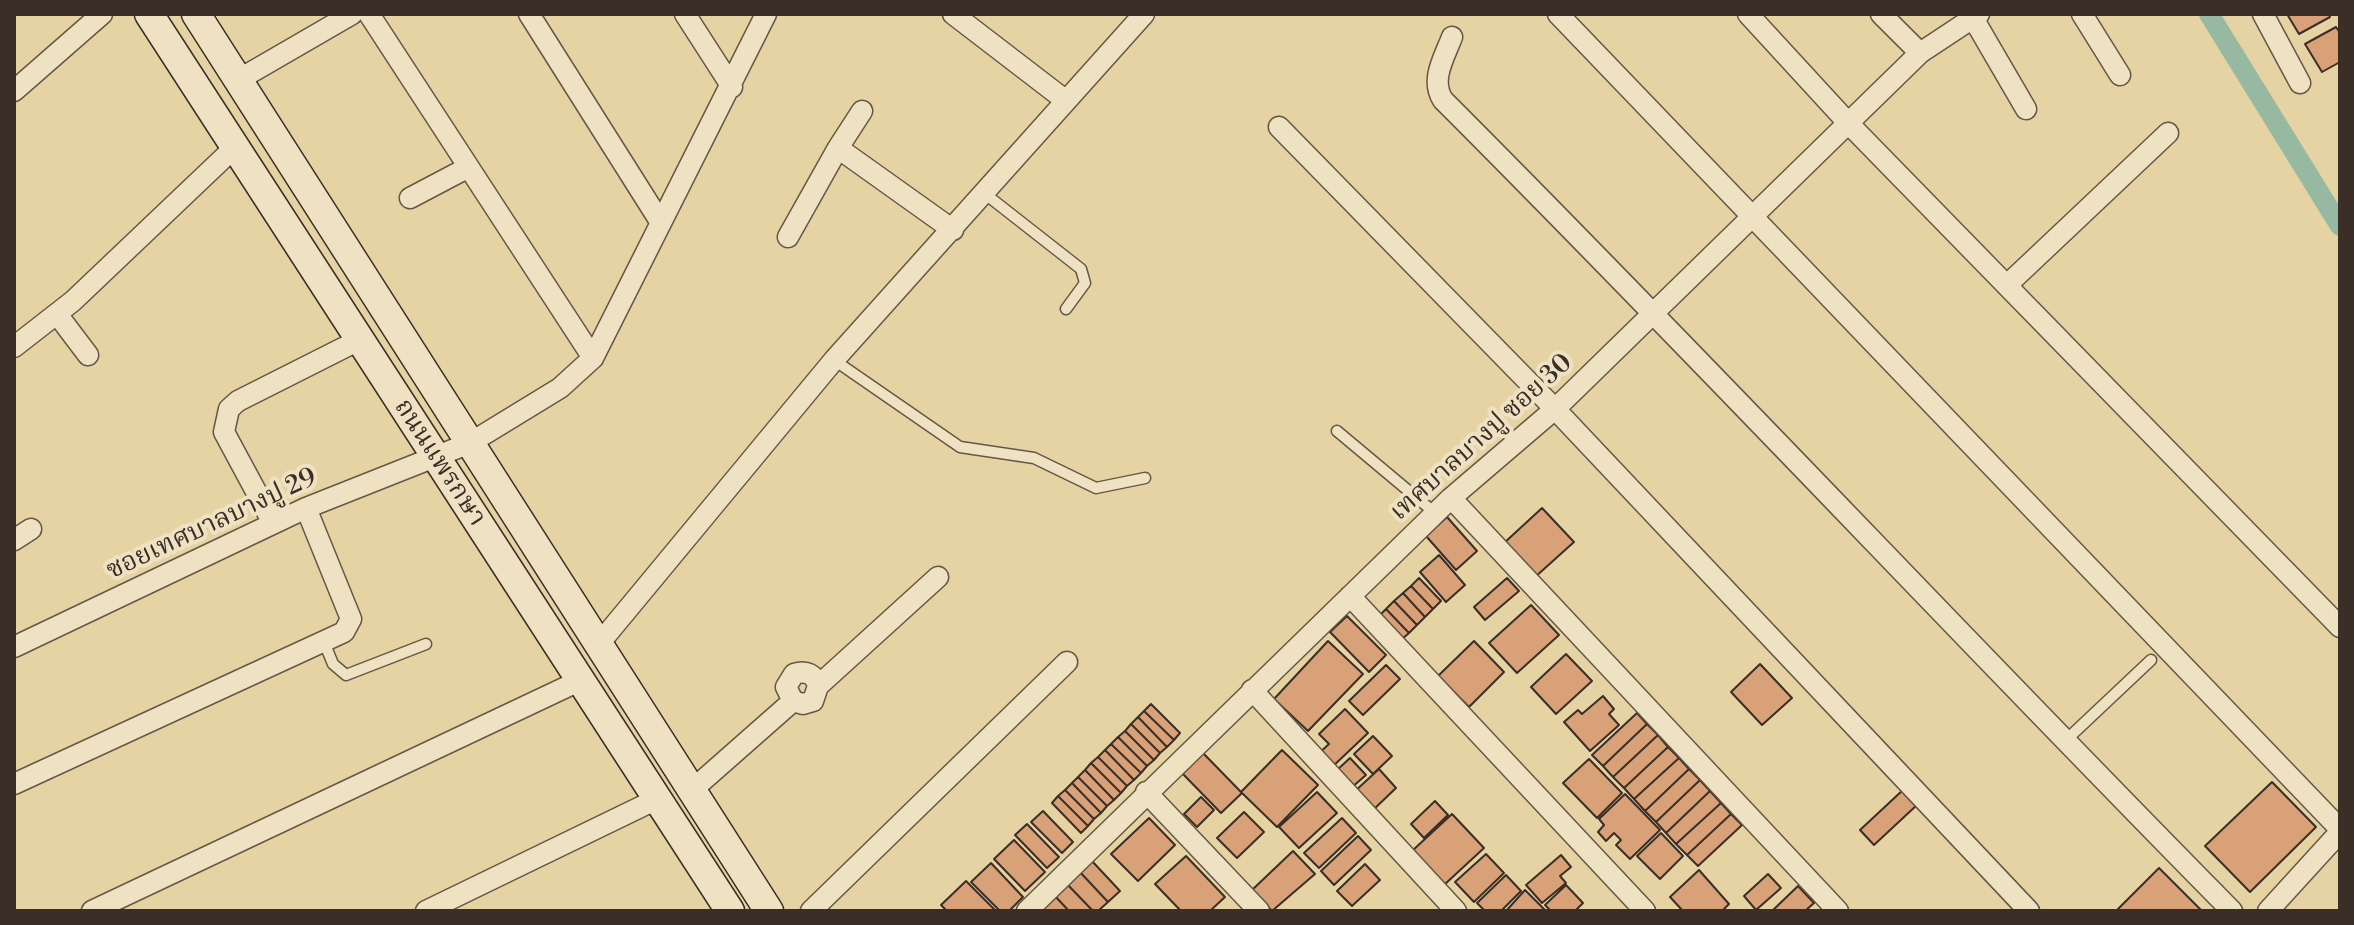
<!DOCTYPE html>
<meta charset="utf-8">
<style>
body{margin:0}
#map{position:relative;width:2354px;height:925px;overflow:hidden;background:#e6d3a3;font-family:"Libre Bodoni",serif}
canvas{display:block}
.frame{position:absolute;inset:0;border:16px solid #3a2e26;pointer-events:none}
</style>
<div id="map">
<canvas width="2354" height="925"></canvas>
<div class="frame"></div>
</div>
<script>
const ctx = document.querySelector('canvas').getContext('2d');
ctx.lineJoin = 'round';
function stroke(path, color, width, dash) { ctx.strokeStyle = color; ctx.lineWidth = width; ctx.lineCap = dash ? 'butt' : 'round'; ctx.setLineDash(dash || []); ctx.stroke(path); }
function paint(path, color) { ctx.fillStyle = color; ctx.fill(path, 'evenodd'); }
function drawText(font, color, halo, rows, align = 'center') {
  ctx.font = font + ' "Libre Bodoni","Noto Serif Thai",serif'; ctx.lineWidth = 8; ctx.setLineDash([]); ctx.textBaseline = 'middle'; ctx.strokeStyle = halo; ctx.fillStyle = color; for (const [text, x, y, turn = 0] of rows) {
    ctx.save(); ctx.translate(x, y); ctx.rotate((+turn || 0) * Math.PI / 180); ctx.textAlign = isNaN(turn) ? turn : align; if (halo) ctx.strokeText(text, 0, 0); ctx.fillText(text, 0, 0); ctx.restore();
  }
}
stroke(new Path2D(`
 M 2209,14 L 2340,226`), '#97b9a1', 20);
const building = new Path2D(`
 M 2287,14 L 2328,14 L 2330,17 L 2299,34 Z
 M 2336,27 L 2340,33 L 2340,62 L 2322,72 L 2305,44 Z
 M 1542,508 L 1574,542 L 1534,578 L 1503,544 Z
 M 1447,517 L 1477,551 L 1456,570 L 1426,536 Z
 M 1439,555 L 1465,585 L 1446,602 L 1420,572 Z
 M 1419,578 L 1441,601 L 1433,609 L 1411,586 Z
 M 1507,578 L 1519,591 L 1485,620 L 1474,607 Z
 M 1411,586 L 1433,609 L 1425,617 L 1403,593 Z
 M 1403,593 L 1425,617 L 1417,625 L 1394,601 Z
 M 1394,601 L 1417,625 L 1409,633 L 1386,609 Z
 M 1531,605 L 1559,635 L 1517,673 L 1489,643 Z
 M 1386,609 L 1409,633 L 1401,640 L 1378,617 Z
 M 1347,616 L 1386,655 L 1369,672 L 1330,632 Z
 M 1328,641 L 1363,674 L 1308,731 L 1274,699 Z
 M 1474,641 L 1504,672 L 1469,707 L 1438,676 Z
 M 1566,654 L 1592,681 L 1556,714 L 1531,687 Z
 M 1760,664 L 1792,698 L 1762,725 L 1731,692 Z
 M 1386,665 L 1400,679 L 1363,715 L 1349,701 Z
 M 1603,696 L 1614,709 L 1609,714 L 1619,725 L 1590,751 L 1564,722 L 1578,710 L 1582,714 Z
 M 1151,704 L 1180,733 L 1174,740 L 1144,711 Z
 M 1345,709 L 1368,733 L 1330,769 L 1317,755 L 1329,744 L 1319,734 Z
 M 1144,711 L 1174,740 L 1167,747 L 1138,717 Z
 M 1637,713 L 1647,724 L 1603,766 L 1592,755 Z
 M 1138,717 L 1167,747 L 1160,753 L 1131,724 Z
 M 1131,724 L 1160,753 L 1154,760 L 1125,731 Z
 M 1647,724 L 1658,735 L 1613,777 L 1603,766 Z
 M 1125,731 L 1154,760 L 1147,766 L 1118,737 Z
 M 1658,735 L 1668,747 L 1624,788 L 1613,777 Z
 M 1373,736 L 1392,756 L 1373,774 L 1354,754 Z
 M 1118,737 L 1147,766 L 1141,773 L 1111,744 Z
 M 1111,744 L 1141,773 L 1134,780 L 1105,750 Z
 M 1668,747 L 1679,758 L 1634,799 L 1624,788 Z
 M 1105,750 L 1134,780 L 1127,786 L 1098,757 Z
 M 1282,750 L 1318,785 L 1277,827 L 1241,792 Z
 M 1202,752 L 1242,793 L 1221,813 L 1181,772 Z
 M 1098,757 L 1127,786 L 1121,793 L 1091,763 Z
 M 1350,758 L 1366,775 L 1351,788 L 1336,771 Z
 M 1679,758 L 1689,769 L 1645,811 L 1634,799 Z
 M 1589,759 L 1622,793 L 1597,818 L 1563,783 Z
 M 1091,763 L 1121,793 L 1114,800 L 1085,770 Z
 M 1379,769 L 1396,788 L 1371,812 L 1353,793 Z
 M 1689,769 L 1700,780 L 1656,822 L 1645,811 Z
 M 1085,770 L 1114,800 L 1107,806 L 1078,777 Z
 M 1078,777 L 1107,806 L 1101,813 L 1072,783 Z
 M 1700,780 L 1710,791 L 1666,833 L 1656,822 Z
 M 2272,782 L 2316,827 L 2250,892 L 2205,846 Z
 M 1072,783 L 1101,813 L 1094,819 L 1065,790 Z
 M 1904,789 L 1918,804 L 1874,845 L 1860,830 Z
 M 1065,790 L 1094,819 L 1088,826 L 1058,796 Z
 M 1710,791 L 1721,803 L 1676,844 L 1666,833 Z
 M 1317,792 L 1337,813 L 1299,848 L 1279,827 Z
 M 1625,794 L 1660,830 L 1630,859 L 1616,845 L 1621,840 L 1614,833 L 1606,841 L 1598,832 L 1604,825 L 1599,819 Z
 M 1058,796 L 1088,826 L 1081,833 L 1052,803 Z
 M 1201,797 L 1214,810 L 1197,827 L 1184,814 Z
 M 1435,801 L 1448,815 L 1424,838 L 1411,824 Z
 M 1721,803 L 1731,814 L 1687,855 L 1676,844 Z
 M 1043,811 L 1073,842 L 1062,853 L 1031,822 Z
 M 1244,812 L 1264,832 L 1237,858 L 1217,838 Z
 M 1452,814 L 1484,848 L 1444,885 L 1412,851 Z
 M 1731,814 L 1742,825 L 1698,866 L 1687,855 Z
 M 1149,818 L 1175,845 L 1138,881 L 1111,854 Z
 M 1342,818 L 1356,833 L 1319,868 L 1304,853 Z
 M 1027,824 L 1059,857 L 1047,868 L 1015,835 Z
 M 1661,833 L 1683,856 L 1660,879 L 1637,856 Z
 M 1358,836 L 1371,850 L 1334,885 L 1321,871 Z
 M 1014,840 L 1045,872 L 1025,891 L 994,859 Z
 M 1293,851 L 1315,874 L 1272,911 L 1252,890 Z
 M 1486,854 L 1504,873 L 1474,902 L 1455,882 Z
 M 1561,855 L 1571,867 L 1560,876 L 1566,883 L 1542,903 L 1526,885 Z
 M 1186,856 L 1225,897 L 1210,911 L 1181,911 L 1155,884 Z
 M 1091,860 L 1120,891 L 1108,902 L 1079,871 Z
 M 991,863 L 1023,897 L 1009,911 L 1000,911 L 971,882 Z
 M 1365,864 L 1380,880 L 1352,906 L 1337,891 Z
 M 2159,868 L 2202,911 L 2116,911 Z
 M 1699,870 L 1729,904 L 1722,911 L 1683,911 L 1670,897 Z
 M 1079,871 L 1108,902 L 1098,911 L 1093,911 L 1066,883 Z
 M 1768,874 L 1781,888 L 1756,910 L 1744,896 Z
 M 1506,875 L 1521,891 L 1501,911 L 1485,911 L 1477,903 Z
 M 966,881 L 996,911 L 947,911 L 941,905 Z
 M 1066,883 L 1093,911 L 1069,911 L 1054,895 Z
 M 1566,885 L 1583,903 L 1575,911 L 1551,911 L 1545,905 Z
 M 1798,886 L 1814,903 L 1805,911 L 1772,911 Z
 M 1525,890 L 1546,911 L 1506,911 Z
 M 1054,895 L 1069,911 L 1046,911 L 1041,906 Z`);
paint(building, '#d8a177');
stroke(building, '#3a2e26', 2);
const service = new Path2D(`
 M 984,193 L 1081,269 L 1085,283 L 1066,309
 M 834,360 L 960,447 L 1034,458 L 1096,488 L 1145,478
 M 1337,431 L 1435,513
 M 324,642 L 333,664 L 346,675 L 426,644
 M 2064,742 L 2151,660`);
const minor = new Path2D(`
 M 369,14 L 593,358
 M 529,14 L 661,223
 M 685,14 L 732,87
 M 953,14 L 1065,100
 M 1558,14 L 2340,829
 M 1748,14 L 1850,125 L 2340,627
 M 1881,14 L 1920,53
 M 2082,14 L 2120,75
 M 2263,14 L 2300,83
 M 1973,18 L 2026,109
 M 1452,37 C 1444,58 1430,80 1443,100 C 1710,367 1967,643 2232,911
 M 238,80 L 352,14
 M 14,91 L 102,14
 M 1279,127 L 1555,409 L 2029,911
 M 838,148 L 862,111
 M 410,198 L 467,168
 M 788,237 L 838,148 L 953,230
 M 2007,285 L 2168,133
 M 57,314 L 88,355
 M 14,347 L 73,301 L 235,147
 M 1451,498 L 1838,911
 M 273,523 L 224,432 L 229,409 L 238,401 L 359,340
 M 14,540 L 31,529
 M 1350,596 L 1645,911
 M 598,645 L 834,360 L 1144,14
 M 14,647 L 306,508 L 470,443 L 560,388 L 593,358 L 766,14
 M 818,686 C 815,674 806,670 794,674 L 786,687 L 793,701 L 803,704 L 813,701 L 818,686 L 938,577
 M 1252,690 L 1456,911
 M 14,784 L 344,632 L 351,619 L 306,508
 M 692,790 L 793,701
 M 1146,792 L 1259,911
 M 92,911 L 579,681
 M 426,911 L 657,799
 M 811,911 L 1067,662
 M 1027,911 L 1451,498 L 1555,409 L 1920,53 L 1979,14
 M 2268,911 L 2340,832`);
const secondary = new Path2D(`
 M 149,14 L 730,911
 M 196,14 L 769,911`);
stroke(service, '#655745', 13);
stroke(minor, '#655745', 23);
stroke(secondary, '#3a2e26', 31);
stroke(service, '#efe2c3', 10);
stroke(minor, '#efe2c3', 20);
stroke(secondary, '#efe2c3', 28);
drawText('26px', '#3a2e26', '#efe2c3', [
 ["เทศบาลบางปู ซอย 30",1482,438,-42],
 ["ถนนแพรกษา",439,463,57],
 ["ซอยเทศบาลบางปู 29",212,525,-25]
]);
</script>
